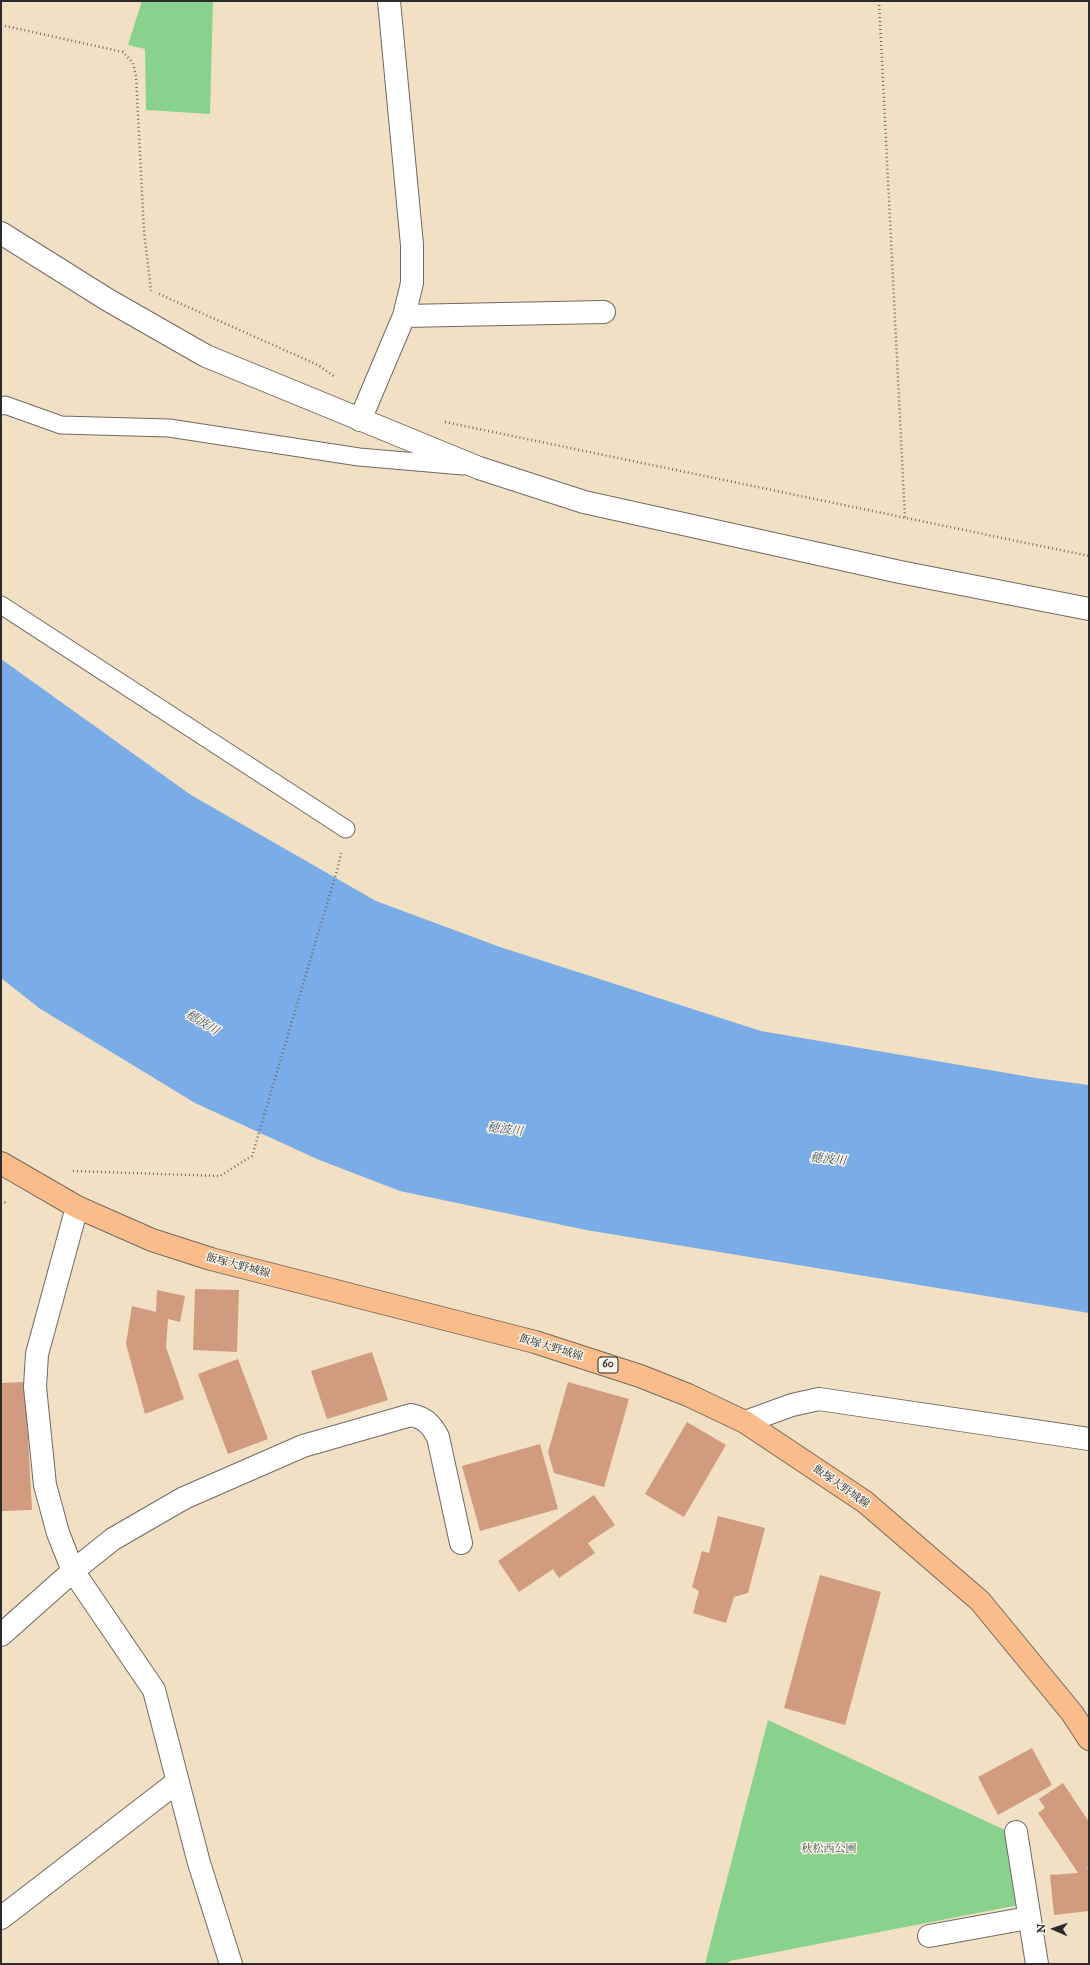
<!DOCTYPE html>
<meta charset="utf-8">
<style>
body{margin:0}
#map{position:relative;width:1090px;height:1965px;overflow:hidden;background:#f2e0c4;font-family:"IM FELL Great Primer",serif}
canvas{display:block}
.frame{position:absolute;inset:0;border:2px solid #2b2b2b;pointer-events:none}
.north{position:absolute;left:1034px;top:1909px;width:40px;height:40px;-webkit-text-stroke:3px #f7f3e8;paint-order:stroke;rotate:272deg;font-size:11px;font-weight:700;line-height:16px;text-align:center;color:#2b2b2b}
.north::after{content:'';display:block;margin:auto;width:14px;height:18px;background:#2b2b2b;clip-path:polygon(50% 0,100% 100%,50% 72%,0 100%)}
</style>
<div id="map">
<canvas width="1090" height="1965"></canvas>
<div class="frame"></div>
<div class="north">N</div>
</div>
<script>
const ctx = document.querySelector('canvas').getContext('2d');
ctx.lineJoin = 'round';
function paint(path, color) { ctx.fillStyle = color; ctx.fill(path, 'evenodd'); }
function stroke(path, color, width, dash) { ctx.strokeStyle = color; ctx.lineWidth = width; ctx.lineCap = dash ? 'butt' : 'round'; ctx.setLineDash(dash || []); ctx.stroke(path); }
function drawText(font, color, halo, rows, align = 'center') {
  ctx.font = font + ' "IM FELL Great Primer","Noto Serif JP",serif'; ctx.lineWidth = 3; ctx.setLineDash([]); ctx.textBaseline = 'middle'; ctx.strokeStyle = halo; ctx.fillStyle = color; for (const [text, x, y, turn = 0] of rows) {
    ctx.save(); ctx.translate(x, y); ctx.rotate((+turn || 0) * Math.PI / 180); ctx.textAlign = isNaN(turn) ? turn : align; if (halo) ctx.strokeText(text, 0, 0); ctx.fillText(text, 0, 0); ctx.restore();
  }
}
paint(new Path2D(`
 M 142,1 L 213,1 L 210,114 L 146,110 L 145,49 L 128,45 Z
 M 768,1720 L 1007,1831 L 1019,1905 L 730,1961 L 727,1964 L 705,1964 Z`), '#88d28e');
paint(new Path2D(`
 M 1,659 L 191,795 L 376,901 L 500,947 L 761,1031 L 1036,1078 L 1089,1085 L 1089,1313 L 586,1230 L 400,1191 L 317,1159 L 195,1103 L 39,1008 L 1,978 Z`), '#7aade7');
paint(new Path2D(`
 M 195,1289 L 239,1290 L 237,1352 L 193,1350 Z
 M 157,1290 L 185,1296 L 180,1322 L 168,1319 L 166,1347 L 184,1399 L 145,1414 L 126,1344 L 132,1306 L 156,1312 Z
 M 372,1352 L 388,1400 L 327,1419 L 311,1371 Z
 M 238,1359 L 268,1439 L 228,1454 L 198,1374 Z
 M 25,1382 L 32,1510 L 1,1511 L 1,1383 Z
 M 568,1382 L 629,1399 L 604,1487 L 554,1473 L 548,1452 Z
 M 687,1422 L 726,1445 L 684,1517 L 645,1494 Z
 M 540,1444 L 558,1509 L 480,1531 L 462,1466 Z
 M 594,1495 L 615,1525 L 588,1543 L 595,1553 L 559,1578 L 553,1569 L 519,1592 L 498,1561 Z
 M 718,1516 L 765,1528 L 748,1593 L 734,1597 L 726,1623 L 693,1613 L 699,1591 L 692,1587 L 702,1551 L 709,1553 Z
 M 820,1575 L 881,1592 L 845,1725 L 784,1708 Z
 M 1032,1748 L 1052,1785 L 998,1815 L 978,1777 Z
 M 1063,1783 L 1089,1822 L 1089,1867 L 1086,1869 L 1089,1869 L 1089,1911 L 1054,1915 L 1050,1875 L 1078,1873 L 1038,1813 L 1045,1808 L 1039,1799 Z`), '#d09b7f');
const service = new Path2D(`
 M 1,406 L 5,405 L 61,425 L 169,428 L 359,457 L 463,466
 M 1,605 L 346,829`);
const minor = new Path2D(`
 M 1,233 L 108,300 L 206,356 L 479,468 L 584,502 L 900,572 L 1089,609
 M 404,316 L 604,312
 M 360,420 L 404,316 L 412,283 L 412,245 L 389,1
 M 77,1207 L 37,1354 L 35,1387 L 45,1485 L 58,1533 L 73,1571 L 154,1690 L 199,1863 L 231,1964
 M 745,1422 L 792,1405 L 819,1399 L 1089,1439
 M 1,1635 L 73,1571 L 113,1539 L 184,1498 L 303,1446 L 411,1415 C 425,1418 431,1424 438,1437 L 461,1543
 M 1016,1832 L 1037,1964
 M 1,1918 L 177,1782
 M 929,1936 L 1028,1918`);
const primary = new Path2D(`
 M 1,1163 L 77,1207 L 152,1240 L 211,1259 L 535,1342 L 640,1376 L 688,1395 L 745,1422 L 865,1502 L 980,1601 L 1072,1713 L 1089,1739`);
stroke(service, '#716a61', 19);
stroke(minor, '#716a61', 24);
stroke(primary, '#716a61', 24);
stroke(new Path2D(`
 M 879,1 L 905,518
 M 1,25 L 123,52 L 133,63 L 136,76 L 144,231 L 151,291
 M 159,294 L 318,365 L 335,377
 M 445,422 L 1089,556
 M 73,1171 L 220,1176 L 252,1156 L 338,867 L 341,853
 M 1,1200 L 6,1203`), '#716a61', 2.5, [1, 3]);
stroke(service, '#fff', 17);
stroke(minor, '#fff', 22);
stroke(primary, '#f9bc8a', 22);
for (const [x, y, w] of [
 [608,1365,20]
]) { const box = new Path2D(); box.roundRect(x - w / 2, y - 8, w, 16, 3); ctx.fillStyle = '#f7f3e8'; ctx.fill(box); stroke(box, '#2b2b2b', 1); }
drawText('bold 10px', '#2b2b2b', null, [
 ["60",608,1365]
]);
drawText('11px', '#2b2b2b', '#f7f3e8', [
 ["飯塚大野城線",238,1266,15],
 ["飯塚大野城線",551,1348,17],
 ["飯塚大野城線",841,1487,35]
]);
drawText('11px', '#425544', '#f7f3e8', [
 ["秋松西公園",829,1849]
]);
drawText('italic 12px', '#47586d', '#f7f3e8', [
 ["穂波川",202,1023,31],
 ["穂波川",505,1130,7],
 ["穂波川",828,1160,6]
]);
</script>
